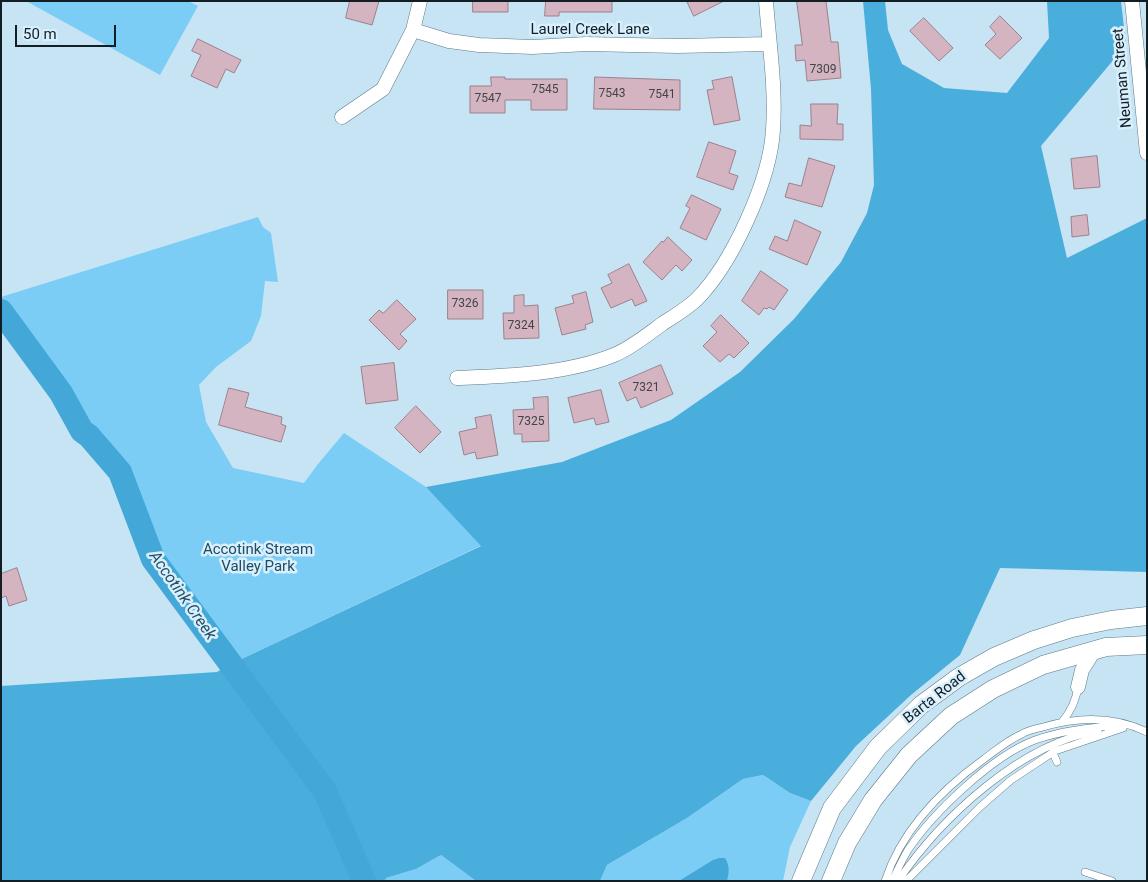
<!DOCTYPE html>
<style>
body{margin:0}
#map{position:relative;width:1148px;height:882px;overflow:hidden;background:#c6e4f4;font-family:Roboto,sans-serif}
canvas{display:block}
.frame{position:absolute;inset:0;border:2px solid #131e24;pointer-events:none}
.scale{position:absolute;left:15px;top:25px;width:101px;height:22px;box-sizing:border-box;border:2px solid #131e24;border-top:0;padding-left:6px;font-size:15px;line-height:18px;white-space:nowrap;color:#131e24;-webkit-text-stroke:4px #d8f0fd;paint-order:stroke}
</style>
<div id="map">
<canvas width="1148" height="882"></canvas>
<div class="frame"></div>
<div class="scale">50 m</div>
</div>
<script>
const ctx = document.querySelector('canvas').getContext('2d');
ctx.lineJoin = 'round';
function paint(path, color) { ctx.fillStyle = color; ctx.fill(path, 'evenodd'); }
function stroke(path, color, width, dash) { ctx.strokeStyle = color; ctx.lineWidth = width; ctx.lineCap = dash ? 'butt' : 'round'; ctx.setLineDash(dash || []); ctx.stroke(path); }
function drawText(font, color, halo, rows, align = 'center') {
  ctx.font = font + ' Roboto,sans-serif'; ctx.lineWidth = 5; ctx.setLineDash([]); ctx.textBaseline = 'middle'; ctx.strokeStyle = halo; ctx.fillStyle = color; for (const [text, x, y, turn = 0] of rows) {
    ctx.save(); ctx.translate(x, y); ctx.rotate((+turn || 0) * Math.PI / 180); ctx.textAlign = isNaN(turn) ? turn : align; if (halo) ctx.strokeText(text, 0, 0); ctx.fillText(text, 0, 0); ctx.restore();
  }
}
paint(new Path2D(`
 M 26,1 L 188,1 L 198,6 L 160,75 Z
 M 258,217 L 263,227 L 271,233 L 278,282 L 265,281 L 261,316 L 251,341 L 216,367 L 199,385 L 206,422 L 233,468 L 304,483 L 318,464 L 344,433 L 426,487 L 482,545 L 231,664 L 153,559 L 120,472 L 105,439 L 84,417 L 73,395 L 1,301 L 1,297 Z
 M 763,775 L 790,793 L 811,801 L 790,847 L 783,881 L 600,881 L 607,865 L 687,818 L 743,779 Z
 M 441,855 L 476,881 L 385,881 L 386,878 L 416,869 Z`), '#7ccdf6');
paint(new Path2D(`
 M 863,1 L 885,1 L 888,30 L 902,64 L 944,88 L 1007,93 L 1049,38 L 1047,1 L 1121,1 L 1126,45 L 1041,146 L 1067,258 L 1147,218 L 1147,572 L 1000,568 L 960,655 L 911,695 L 856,746 L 811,801 L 790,793 L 763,775 L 743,779 L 687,818 L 607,865 L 600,881 L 476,881 L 441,855 L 416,869 L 386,878 L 385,881 L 1,881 L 1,686 L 217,672 L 231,664 L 481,546 L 426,487 L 562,462 L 671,420 L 740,372 L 794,319 L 841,262 L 867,213 L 874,185 L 871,89 Z`), '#4aaedd');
paint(new Path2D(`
 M 719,858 L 725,858 C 730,866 729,872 727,881 L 679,881 L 713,860 Z`), '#43a8d7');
stroke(new Path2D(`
 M 1,311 L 61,393 L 82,431 L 89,436 L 120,472 L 153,559 L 326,793 L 364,881`), '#43a8d7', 24);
const building = new Path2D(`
 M 350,1 L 379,1 L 372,25 L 346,18 Z
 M 473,1 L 508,1 L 508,12 L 473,12 Z
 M 546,1 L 612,1 L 612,12 L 559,12 L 559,16 L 545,16 Z
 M 687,1 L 724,1 L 694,16 Z
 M 797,1 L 826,1 L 831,42 L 838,42 L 841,78 L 807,81 L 805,60 L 796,61 L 795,45 L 802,45 Z
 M 1000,16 L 1022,38 L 1000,59 L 985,45 L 996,34 L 990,27 Z
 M 924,18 L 953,48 L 939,61 L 910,31 Z
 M 198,39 L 241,60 L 234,73 L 226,69 L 217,88 L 191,76 L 201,55 L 192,51 Z
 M 491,77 L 505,77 L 505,79 L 567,79 L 567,110 L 531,110 L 531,100 L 505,100 L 505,113 L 470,113 L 470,86 L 491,86 Z
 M 595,77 L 680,80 L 680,110 L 594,109 Z
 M 732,77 L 740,120 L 714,125 L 707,90 L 714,89 L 712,81 Z
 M 811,104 L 838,104 L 837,124 L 843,124 L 843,140 L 800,139 L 800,125 L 811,126 Z
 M 709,142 L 736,151 L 729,173 L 738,176 L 733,190 L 697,177 Z
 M 1097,156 L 1100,187 L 1074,189 L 1071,159 Z
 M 809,158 L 835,166 L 822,207 L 785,197 L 789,183 L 801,186 Z
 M 692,195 L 721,209 L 706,240 L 680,228 L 690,208 L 686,206 Z
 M 1087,215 L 1089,235 L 1072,237 L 1071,217 Z
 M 795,220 L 821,232 L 807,265 L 769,249 L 775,236 L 787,241 Z
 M 668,237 L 692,260 L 682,271 L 676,265 L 662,280 L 643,262 L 662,241 L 663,242 Z
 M 629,264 L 647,301 L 635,306 L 632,299 L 611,308 L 601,288 L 612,283 L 608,275 Z
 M 761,271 L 788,290 L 774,310 L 769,307 L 767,309 L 764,308 L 759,315 L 742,301 Z
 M 448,290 L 483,290 L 483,319 L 448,319 Z
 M 586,292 L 593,322 L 585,325 L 586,329 L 562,335 L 555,308 L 574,303 L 572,296 Z
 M 524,295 L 524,306 L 538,305 L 539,338 L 504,339 L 503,313 L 514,313 L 514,296 Z
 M 397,300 L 416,319 L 400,334 L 407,341 L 399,350 L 369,320 L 379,310 L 383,313 Z
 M 721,315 L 749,343 L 734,358 L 729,354 L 720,362 L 703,346 L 717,332 L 711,326 Z
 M 394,363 L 398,400 L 366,404 L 361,367 Z
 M 661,365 L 673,394 L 641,408 L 636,397 L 627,401 L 619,383 Z
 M 229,388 L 249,393 L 245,407 L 282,417 L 281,424 L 286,426 L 281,442 L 219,425 Z
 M 601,390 L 609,422 L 596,425 L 594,418 L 574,423 L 568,398 Z
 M 548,397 L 549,441 L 522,442 L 522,434 L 514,434 L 513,410 L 534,409 L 533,398 Z
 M 416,406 L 441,432 L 420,453 L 395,428 Z
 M 491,415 L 498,455 L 477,459 L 475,452 L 464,455 L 459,432 L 477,428 L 475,418 Z
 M 17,568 L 27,600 L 9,606 L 6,596 L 1,598 L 1,574 Z`);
paint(building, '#d3b4c0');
stroke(building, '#9d808b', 1);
const service = new Path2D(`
 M 1062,722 C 1071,711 1076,701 1078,687
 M 1053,753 L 1057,762
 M 1085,872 L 1112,881
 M 885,881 C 902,829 941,790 984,759 C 996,750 1008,740 1022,734 C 1028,730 1036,729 1043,727 C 1077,717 1114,716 1147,732
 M 892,881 C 897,871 902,860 908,850 C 933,813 992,756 1035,740 C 1061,731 1090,727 1118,726
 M 898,881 C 941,818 1021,743 1098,731
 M 906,881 L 980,807 L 1011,780 L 1055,751 L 1123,728`);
const minor = new Path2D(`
 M 1132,1 L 1147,153
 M 413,30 L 449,41 L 479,45 L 533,47 L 586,44 L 678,46 L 769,44
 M 342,117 L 383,89 L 413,30 L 420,1
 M 457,378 C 508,376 567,374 614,355 C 631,348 647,335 662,324 C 673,317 686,309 696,300 C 732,264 770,181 773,130 C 776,87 769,43 766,1
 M 1078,687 L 1082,670 L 1094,651`);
const tertiary = new Path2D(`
 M 801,881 L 832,808 L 878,747 L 921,705 L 959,677 L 994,657 L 1034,640 L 1072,628 L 1111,620 L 1147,616
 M 831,881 L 847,843 L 873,800 L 909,755 L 951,716 L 993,689 L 1043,665 L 1106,647 L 1147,645`);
stroke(service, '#5e7987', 8);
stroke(minor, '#5e7987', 15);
stroke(tertiary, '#5e7987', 19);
stroke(service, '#fff', 7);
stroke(minor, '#fff', 14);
stroke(tertiary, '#fff', 18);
drawText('12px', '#43444b', null, [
 ["7309",823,70],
 ["7545",545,90],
 ["7543",612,94],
 ["7541",662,95],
 ["7547",488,99],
 ["7326",465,304],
 ["7324",521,326],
 ["7321",646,388],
 ["7325",531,422]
]);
drawText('15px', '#131e24', '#d8f0fd', [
 ["Laurel Creek Lane",590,30],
 ["Neuman Street",1123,78,-95],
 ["Barta Road",935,698,-38]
]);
drawText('15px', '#214b5f', '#d8f0fd', [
 ["Accotink Stream",258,550],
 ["Valley Park",258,567]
]);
drawText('italic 16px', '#264f64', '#d8f0fd', [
 ["Accotink Creek",182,596,55]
]);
</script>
